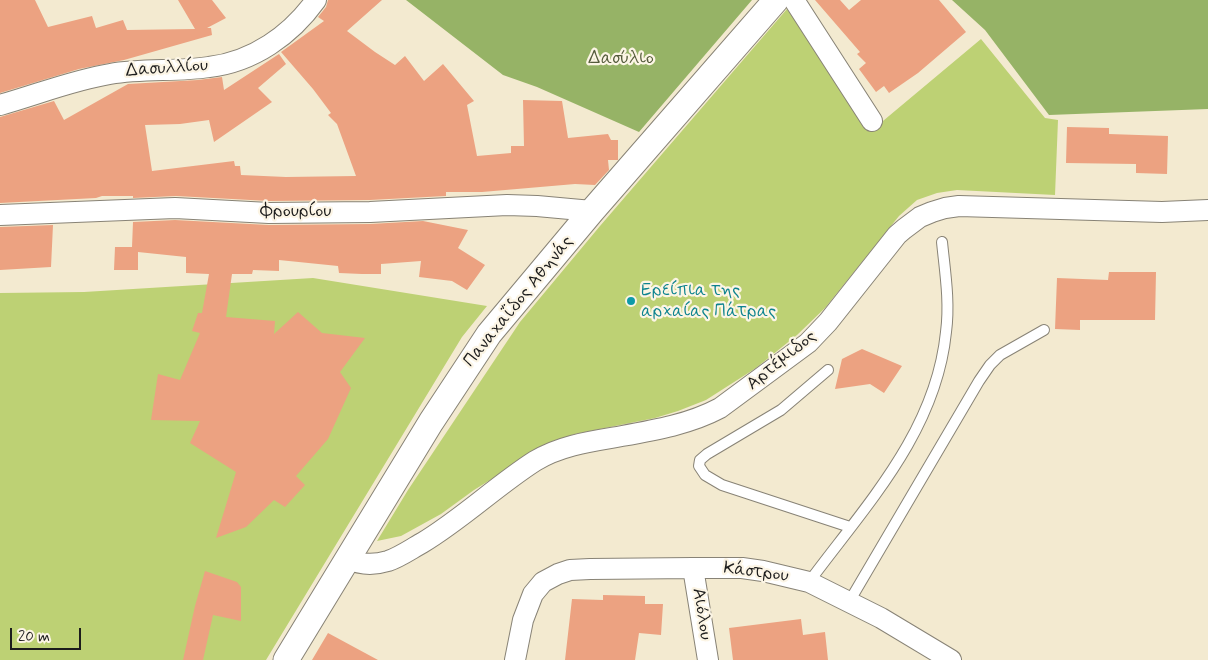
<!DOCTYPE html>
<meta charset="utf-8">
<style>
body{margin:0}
#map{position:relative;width:1208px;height:660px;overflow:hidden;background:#f3ead0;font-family:Mynerve,sans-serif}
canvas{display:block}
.scale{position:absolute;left:10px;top:628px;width:71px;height:22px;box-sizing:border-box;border:2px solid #1c1c1c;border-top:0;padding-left:6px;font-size:15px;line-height:18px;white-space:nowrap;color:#1c1c1c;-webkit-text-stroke:4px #fcf5e5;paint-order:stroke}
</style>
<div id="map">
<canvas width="1208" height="660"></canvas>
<div class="scale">20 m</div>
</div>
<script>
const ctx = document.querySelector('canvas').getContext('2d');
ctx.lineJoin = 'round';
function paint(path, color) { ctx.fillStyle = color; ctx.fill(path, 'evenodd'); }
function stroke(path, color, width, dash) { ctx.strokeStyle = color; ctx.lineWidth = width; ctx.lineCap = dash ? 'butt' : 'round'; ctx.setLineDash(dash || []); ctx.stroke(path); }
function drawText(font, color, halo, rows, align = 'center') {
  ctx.font = font + ' Mynerve,sans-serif'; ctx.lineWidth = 4.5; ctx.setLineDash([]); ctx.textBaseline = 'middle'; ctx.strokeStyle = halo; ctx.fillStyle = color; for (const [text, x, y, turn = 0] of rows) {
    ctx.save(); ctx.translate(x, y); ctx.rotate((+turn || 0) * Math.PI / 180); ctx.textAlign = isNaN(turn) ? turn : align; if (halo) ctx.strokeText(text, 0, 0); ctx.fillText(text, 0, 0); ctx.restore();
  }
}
paint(new Path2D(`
 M 787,9 L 871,131 L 981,39 L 1045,118 L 1058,120 L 1055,195 L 957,190 L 937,193 L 917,200 L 899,216 L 825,308 L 797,335 L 756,368 L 706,400 L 678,411 L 655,418 L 575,434 L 553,441 L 474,490 L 441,514 L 401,536 L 377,541 L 408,490 L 520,322 L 600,226 Z
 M 313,278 L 487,306 L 462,337 L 266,660 L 0,660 L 0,293 L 84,292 Z`), '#bdd174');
paint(new Path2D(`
 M 406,0 L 752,0 L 639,132 L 537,87 L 503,75 Z
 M 952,0 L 1208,0 L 1208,109 L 1049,115 L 985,30 Z`), '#96b366');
paint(new Path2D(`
 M 0,0 L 35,0 L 48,27 L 92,16 L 96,28 L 123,20 L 127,30 L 195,29 L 178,0 L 212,0 L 226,18 L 207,28 L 211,28 L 212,35 L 124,60 L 79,69 L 0,93 Z
 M 328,0 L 382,0 L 347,31 L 375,52 L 395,65 L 405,56 L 424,81 L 443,64 L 474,101 L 467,105 L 477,156 L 511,153 L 511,146 L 524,146 L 523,100 L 562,101 L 568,138 L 608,134 L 611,140 L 618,140 L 618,160 L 608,160 L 609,170 L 595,185 L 575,184 L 482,192 L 446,192 L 446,196 L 370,200 L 269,201 L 176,196 L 133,198 L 133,196 L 102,196 L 96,198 L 0,203 L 0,117 L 54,101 L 64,120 L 128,84 L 198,80 L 222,77 L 224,90 L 279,54 L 286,64 L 258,88 L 272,102 L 214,142 L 209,120 L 180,124 L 145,125 L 152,171 L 234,161 L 235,166 L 240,166 L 241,175 L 286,177 L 356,176 L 337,124 L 328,115 L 331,113 L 313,89 L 281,52 L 324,21 L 318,17 L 326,7 Z
 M 815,0 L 840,0 L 849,10 L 861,0 L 939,0 L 966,32 L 918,73 L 889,93 L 884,86 L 876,92 L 859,69 L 866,63 L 857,54 L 860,52 Z
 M 1067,127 L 1109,128 L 1109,134 L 1168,136 L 1167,174 L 1136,173 L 1136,164 L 1066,163 Z
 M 175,220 L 269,225 L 370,224 L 423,221 L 468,230 L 458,248 L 485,265 L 467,290 L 452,281 L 419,277 L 421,261 L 381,264 L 381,274 L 362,274 L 339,273 L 338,266 L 279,260 L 279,271 L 253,270 L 252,274 L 232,274 L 226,317 L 275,321 L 274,334 L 298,312 L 322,333 L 365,338 L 340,372 L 351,388 L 328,439 L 296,476 L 305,485 L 285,507 L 274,500 L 246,527 L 216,538 L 236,472 L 190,443 L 200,421 L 151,420 L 158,374 L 180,380 L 200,333 L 192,331 L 198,313 L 202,313 L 209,274 L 186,273 L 186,257 L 138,252 L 138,270 L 114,270 L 115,247 L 132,247 L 133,222 Z
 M 53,225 L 51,267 L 0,270 L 0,227 Z
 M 1109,272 L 1156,272 L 1155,320 L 1080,320 L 1080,330 L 1055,329 L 1057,278 L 1108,280 Z
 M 862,349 L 902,366 L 884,393 L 870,384 L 835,389 L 842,359 Z
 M 205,571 L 237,582 L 241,587 L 241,621 L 213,615 L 203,660 L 183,660 L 195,606 Z
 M 603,595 L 645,596 L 645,604 L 663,604 L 661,635 L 639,633 L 635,660 L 565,660 L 572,599 L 603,600 Z
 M 801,619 L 803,635 L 825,632 L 828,660 L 733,660 L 729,628 Z
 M 328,633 L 378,660 L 312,660 Z`), '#eca281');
const service = new Path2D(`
 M 828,370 L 781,410 L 707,454 L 700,460 L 699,466 L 705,475 L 722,485 L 850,527
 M 809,582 C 866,505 936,432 946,332 C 950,302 945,272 942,242
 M 849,602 L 979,381 L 990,365 L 1000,355 L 1044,330`);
const minor = new Path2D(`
 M 794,0 L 872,121
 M 0,105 C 36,95 73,80 110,74 C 143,68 177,72 209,67 C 253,62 291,35 316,0
 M 0,215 L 175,208 L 269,213 L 370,212 L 507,205 L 537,206 L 592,211
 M 348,559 C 361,565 375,565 388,561 C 400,557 411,549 422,543 C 462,519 496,486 535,461 C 561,445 593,441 622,436 C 656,430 690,424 720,408 L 808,343 L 828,322 L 897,235 L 904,229 L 920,217 L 932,212 L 945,208 L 959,206 L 1162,212 L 1208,210
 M 693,568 L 708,660
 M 515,660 L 523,620 L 533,594 L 543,582 L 558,574 L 570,570 L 590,569 L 693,568 L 742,568 L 763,571 L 809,582 L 881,618 L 951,660`);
const tertiary = new Path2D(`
 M 286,660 L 431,422 L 489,334 L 592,211 L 776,0`);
stroke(service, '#888376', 12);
stroke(minor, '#888376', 22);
stroke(tertiary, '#888376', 27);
stroke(service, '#fff', 10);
stroke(minor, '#fff', 20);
stroke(tertiary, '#fff', 25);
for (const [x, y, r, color] of [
 [631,301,5,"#0f9aa8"]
]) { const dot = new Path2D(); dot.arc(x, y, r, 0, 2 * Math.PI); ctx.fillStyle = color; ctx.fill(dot); stroke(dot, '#fcf5e5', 2); }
drawText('18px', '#545b3b', '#fcf5e5', [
 ["Δασύλιο",621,59]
]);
drawText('18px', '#1c1c1c', '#fcf5e5', [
 ["Δασυλλίου",167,69,-4],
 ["Φρουρίου",296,212],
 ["Παναχαΐδος Αθηνάς",519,302,-51],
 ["Αρτέμιδος",782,361,-39],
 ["Κάστρου",756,573,7],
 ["Αιόλου",701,614,81]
]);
drawText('18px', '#0d838f', '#fcf5e5', [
 ["Ερείπια της",641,291],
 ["αρχαίας Πάτρας",641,312]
], 'left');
</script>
